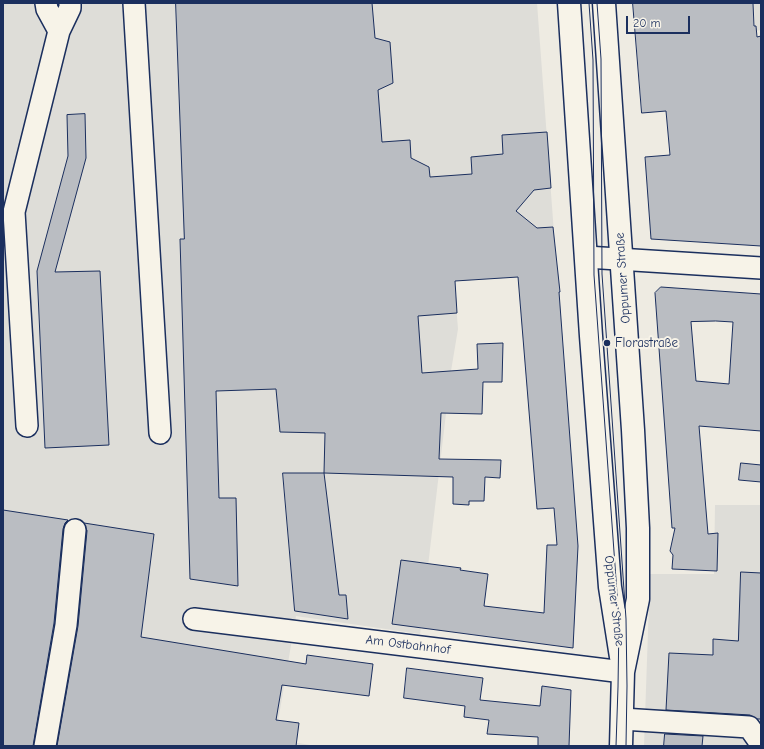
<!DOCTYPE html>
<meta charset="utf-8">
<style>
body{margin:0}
#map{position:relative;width:764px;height:749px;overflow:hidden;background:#eeebe2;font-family:"Comic Neue",sans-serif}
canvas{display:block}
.frame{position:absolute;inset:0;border:4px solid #1b2f5e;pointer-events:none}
.scale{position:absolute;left:626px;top:16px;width:64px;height:18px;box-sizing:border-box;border:2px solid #1b2f5e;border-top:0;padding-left:5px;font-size:12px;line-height:14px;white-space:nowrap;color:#1b2f5e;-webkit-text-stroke:3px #f7f3e8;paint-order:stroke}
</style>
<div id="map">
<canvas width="764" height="749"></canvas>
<div class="frame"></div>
<div class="scale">20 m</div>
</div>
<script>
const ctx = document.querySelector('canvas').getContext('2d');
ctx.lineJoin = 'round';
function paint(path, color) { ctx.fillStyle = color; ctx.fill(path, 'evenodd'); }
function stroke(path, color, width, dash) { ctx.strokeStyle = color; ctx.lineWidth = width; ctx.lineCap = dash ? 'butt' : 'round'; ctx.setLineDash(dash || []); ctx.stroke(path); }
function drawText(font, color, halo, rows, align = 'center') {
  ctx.font = font + ' "Comic Neue",sans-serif'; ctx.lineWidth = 4; ctx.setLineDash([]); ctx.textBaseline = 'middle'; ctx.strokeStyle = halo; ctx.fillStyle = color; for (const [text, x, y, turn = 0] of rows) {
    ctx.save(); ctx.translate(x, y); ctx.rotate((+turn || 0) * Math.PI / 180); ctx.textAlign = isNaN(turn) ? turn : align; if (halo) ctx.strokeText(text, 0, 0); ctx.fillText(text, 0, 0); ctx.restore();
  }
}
paint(new Path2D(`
 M 3,3 L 537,3 L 555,247 L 452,255 L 458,329 L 451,371 L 420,634 L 296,616 L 275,739 L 316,746 L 3,746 Z
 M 754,3 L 761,3 L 761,30 L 755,31 Z
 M 715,505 L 761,505 L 761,746 L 644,746 L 650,574 L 714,574 Z`), '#deddd8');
const building = new Path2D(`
 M 176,3 L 372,3 L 375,38 L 390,42 L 393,83 L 378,90 L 382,142 L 410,140 L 411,158 L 429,167 L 430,177 L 472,174 L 471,157 L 503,154 L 502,135 L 547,132 L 551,188 L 534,190 L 516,211 L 537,228 L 553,227 L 560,292 L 559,292 L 578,546 L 573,648 L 392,624 L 401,560 L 461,568 L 460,570 L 488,574 L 484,606 L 544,613 L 547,545 L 557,545 L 554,508 L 537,509 L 518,277 L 455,281 L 457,313 L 418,316 L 422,373 L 478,369 L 477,344 L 503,343 L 502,382 L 483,382 L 482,414 L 441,413 L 439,459 L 501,460 L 500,478 L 485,477 L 484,501 L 469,501 L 469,505 L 453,504 L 453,477 L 324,473 L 325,433 L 280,432 L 276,389 L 216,391 L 219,498 L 236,498 L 238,586 L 190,579 L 180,239 L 184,239 Z
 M 633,3 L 753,3 L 754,26 L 756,26 L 757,37 L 761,36 L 761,246 L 651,239 L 645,157 L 670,155 L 666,111 L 642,113 Z
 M 85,114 L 86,158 L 55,272 L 100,271 L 109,445 L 45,448 L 37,271 L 68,156 L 67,115 Z
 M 661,287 L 761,294 L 761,431 L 699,426 L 708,534 L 718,533 L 717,571 L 672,569 L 673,555 L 670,551 L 675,528 L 672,528 L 655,293 ZM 716,321 L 733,322 L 729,384 L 696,381 L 691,322 Z
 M 741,463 L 761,465 L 761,482 L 739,480 Z
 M 283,473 L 324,473 L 339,595 L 346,595 L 348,619 L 295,611 Z
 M 3,510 L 68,520 L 65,523 L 63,529 L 54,623 L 33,746 L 3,746 Z
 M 84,523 L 154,534 L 141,637 L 306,664 L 307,655 L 373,664 L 369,696 L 282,685 L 276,720 L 299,723 L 296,746 L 57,746 L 78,626 L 87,531 Z
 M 741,572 L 761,573 L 761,719 L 757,719 L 750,715 L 666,710 L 669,653 L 713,655 L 713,639 L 738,641 Z
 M 407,668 L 483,678 L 480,700 L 540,706 L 542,686 L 571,690 L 569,746 L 538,746 L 538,737 L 487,734 L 489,720 L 464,717 L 465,706 L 404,698 Z
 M 665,734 L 703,736 L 702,746 L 664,746 Z`);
paint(building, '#babdc2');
stroke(building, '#1b2f5e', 1);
const minor = new Path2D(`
 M 46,3 L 47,9 L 59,31
 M 134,3 L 160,433
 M 586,257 L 761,268
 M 27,426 L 14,212 L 59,31 L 70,8 L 70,3
 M 194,619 L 623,672
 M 622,719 L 749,727 L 761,744
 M 45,746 L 66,625 L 75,530`);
const major = new Path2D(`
 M 569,3 L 591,336 L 610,587 L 621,657
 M 604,3 L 633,430 L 638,528 L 638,599 L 623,672 L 621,746`);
stroke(minor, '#1b2f5e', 24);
stroke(major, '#1b2f5e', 25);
stroke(minor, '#f7f3e8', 21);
stroke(major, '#f7f3e8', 22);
stroke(new Path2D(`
 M 589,3 L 593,60 L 594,275 L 619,621 L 618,687 L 616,746
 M 597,3 L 601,59 L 602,274 L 626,619 L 627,686 L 626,746`), '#1b2f5e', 1);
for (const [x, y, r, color] of [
 [607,343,4,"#1b2f5e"]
]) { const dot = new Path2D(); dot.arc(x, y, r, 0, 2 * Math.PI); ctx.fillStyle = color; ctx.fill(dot); stroke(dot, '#f7f3e8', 1.5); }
drawText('13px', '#1b2f5e', '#f7f3e8', [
 ["Oppumer Straße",623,278,-94],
 ["Oppumer Straße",614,601,83],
 ["Am Ostbahnhof",408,645,7]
]);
drawText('13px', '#1b2f5e', '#f7f3e8', [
 ["Florastraße",615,343]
], 'left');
</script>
